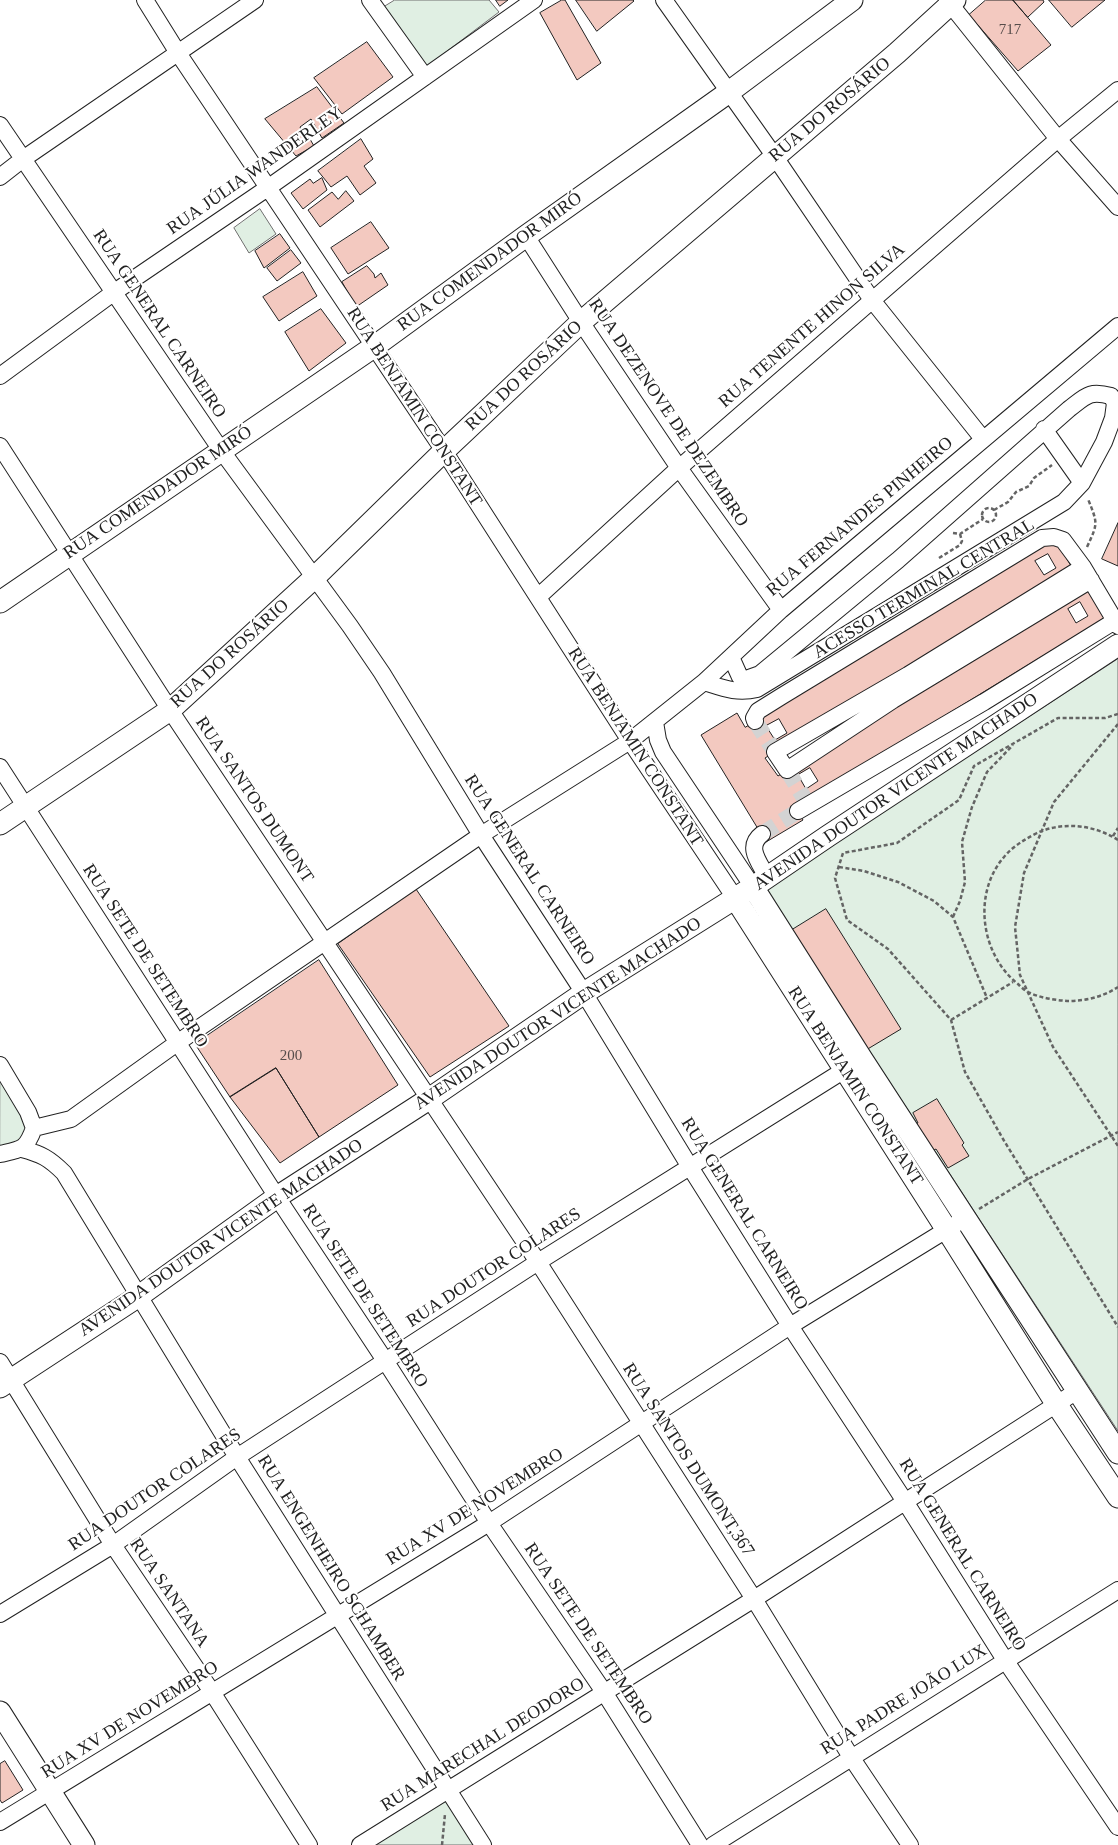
<!DOCTYPE html>
<meta charset="utf-8">
<style>
body{margin:0}
canvas{display:block;background:#fff}
</style>
<canvas width="1118" height="1845"></canvas>
<script>
const ctx = document.querySelector('canvas').getContext('2d');
ctx.lineJoin = 'round';
function paint(path, color) { ctx.fillStyle = color; ctx.fill(path, 'evenodd'); }
function stroke(path, color, width, dash) { ctx.strokeStyle = color; ctx.lineWidth = width; ctx.lineCap = dash ? 'butt' : 'round'; ctx.setLineDash(dash || []); ctx.stroke(path); }
function drawText(font, color, halo, rows, align = 'center') {
  ctx.font = font + ' Georgia,serif'; ctx.lineWidth = 4; ctx.setLineDash([]); ctx.textBaseline = 'middle'; ctx.strokeStyle = halo; ctx.fillStyle = color; for (const [text, x, y, turn = 0] of rows) {
    ctx.save(); ctx.translate(x, y); ctx.rotate((+turn || 0) * Math.PI / 180); ctx.textAlign = isNaN(turn) ? turn : align; if (halo) ctx.strokeText(text, 0, 0); ctx.fillText(text, 0, 0); ctx.restore();
  }
}
const green = new Path2D(`
 M 395,0 L 489,0 L 499,12 L 426,67 L 384,7 Z
 M 260,209 L 276,234 L 249,253 L 234,228 Z
 M 1118,659 L 1118,1431 L 764,890 L 833,844 Z
 M 0,1073 L 32,1125 L 19,1147 L 0,1151 Z
 M 447,1797 L 478,1845 L 368,1845 Z`);
paint(green, '#e0efe3');
stroke(green, '#6f6f6f', 1);
const building = new Path2D(`
 M 496,0 L 508,0 L 500,6 Z
 M 562,0 L 565,0 L 601,63 L 577,80 L 540,13 Z
 M 576,0 L 633,0 L 634,1 L 597,31 Z
 M 986,0 L 1013,0 L 1051,45 L 1018,71 L 969,15 Z
 M 1013,0 L 1043,0 L 1044,2 L 1028,17 Z
 M 1049,0 L 1105,0 L 1072,27 Z
 M 367,42 L 393,77 L 342,114 L 314,78 Z
 M 317,87 L 344,123 L 322,138 L 311,119 L 300,127 L 303,134 L 307,134 L 314,146 L 296,156 L 265,119 Z
 M 361,139 L 373,159 L 364,166 L 376,183 L 360,195 L 347,176 L 331,187 L 318,171 Z
 M 322,178 L 327,190 L 303,209 L 291,193 L 310,179 L 313,183 Z
 M 346,191 L 354,201 L 320,227 L 308,210 L 332,192 L 338,199 Z
 M 371,222 L 389,248 L 348,274 L 331,248 Z
 M 280,234 L 290,248 L 264,268 L 255,251 Z
 M 291,250 L 301,263 L 277,281 L 267,268 Z
 M 367,266 L 374,274 L 375,278 L 381,273 L 388,285 L 356,307 L 342,282 Z
 M 303,272 L 317,296 L 279,321 L 263,297 Z
 M 321,309 L 346,343 L 309,371 L 285,332 Z
 M 1118,523 L 1118,566 L 1102,559 Z
 M 1054,538 L 1073,569 L 765,758 L 778,776 L 1085,586 L 1105,618 L 795,807 L 803,820 L 766,842 L 701,735 L 737,713 L 745,727 Z
 M 1048,554 L 1056,568 L 1044,575 L 1035,561 Z
 M 1080,602 L 1088,616 L 1076,623 L 1068,609 Z
 M 779,719 L 787,733 L 775,740 L 766,726 Z
 M 810,768 L 818,781 L 806,789 L 798,775 Z
 M 416,889 L 509,1026 L 430,1077 L 338,944 Z
 M 826,909 L 901,1029 L 866,1050 L 792,930 Z
 M 319,960 L 398,1085 L 319,1137 L 276,1068 L 230,1097 L 195,1044 Z
 M 276,1068 L 319,1137 L 280,1163 L 230,1097 Z
 M 937,1099 L 964,1143 L 962,1145 L 969,1156 L 948,1168 L 936,1149 L 932,1151 L 916,1124 L 918,1123 L 913,1113 Z
 M 5,1761 L 23,1790 L 2,1803 L 0,1800 L 0,1764 Z`);
paint(building, '#f3c9c0');
stroke(building, '#222', 1);
stroke(new Path2D(`
 M 755,721 L 775,752
 M 787,770 L 806,801
 M 762,834 L 798,811`), '#d3d3d3', 16, [16, 8]);
const minor = new Path2D(`
 M 145,0 L 178,53 L 444,451 L 630,741 L 735,898
 M 370,0 L 425,77
 M 664,0 L 775,157 L 872,300 L 983,439
 M 947,0 L 1058,139 L 1118,207
 M 0,125 L 221,450 L 350,626 L 382,673 L 481,835 L 584,993 L 690,1167 L 790,1326 L 906,1503 L 1005,1660 L 1118,1827
 M 0,177 L 23,159 L 255,0
 M 526,236 L 581,322 L 679,468 L 781,610
 M 0,376 L 113,293 L 269,187 L 534,0
 M 1044,429 L 1082,483
 M 0,446 L 170,710 L 538,1262 L 754,1599 L 851,1757 L 910,1845
 M 1083,567 L 908,675 L 775,752 L 787,770 L 893,700 L 1091,580
 M 538,597 L 679,468 L 1058,139 L 1118,90
 M 704,682 C 723,688 737,694 757,689 L 1064,502 L 1082,483 L 1104,442 L 1113,418 L 1115,403 L 1111,396 C 1089,390 1086,396 1069,409 L 898,560 L 760,674 L 746,679 L 740,677 L 731,657
 M 755,721 L 754,718 L 758,711 L 782,696 L 1042,538 L 1054,537 L 1063,540 L 1083,567 L 1118,626
 M 655,722 L 658,740 L 663,752 L 753,887
 M 0,767 L 277,1197 L 386,1362 L 489,1523 L 604,1692 L 700,1845
 M 798,811 L 984,702 L 1118,619
 M 762,834 C 745,847 760,863 767,877
 M 0,1065 L 28,1112 L 34,1128 C 26,1150 22,1149 0,1154
 M 34,1128 L 71,1119 L 177,1043 L 481,835 L 630,741 L 704,682 L 781,610 L 1118,326
 M 22,1149 C 41,1154 49,1158 64,1173 L 237,1457 L 483,1845
 M 0,1362 L 113,1545 L 212,1692 L 309,1845
 M 0,1614 L 113,1545 L 237,1457 L 538,1262 L 854,1064
 M 0,1822 L 489,1523 L 790,1326 L 956,1224
 M 360,1845 L 754,1599 L 1077,1391
 M 713,1845 L 1118,1590`);
const major = new Path2D(`
 M 0,602 L 375,346 L 526,236 L 729,92 L 852,0
 M 0,824 L 170,710 L 314,578 L 444,451 L 581,322 L 897,53 L 955,0
 M 753,887 L 862,1059 L 1118,1453
 M 735,898 L 947,1230 L 1057,1405 L 1118,1497
 M 0,1387 L 139,1296 L 277,1197 L 429,1099 L 584,993 L 753,887 L 828,836 L 1118,645
 M 0,1712 L 84,1845`);
stroke(minor, '#222', 18);
stroke(major, '#222', 23);
stroke(new Path2D(`
 M982 515a7 7 0 1 1 14 0a7 7 0 1 1-14 0Z
 M 994,510 L 1008,502 L 1016,492 L 1029,486 L 1034,478 L 1052,465
 M 953,533 L 960,534 L 983,519
 M 1087,547 C 1098,523 1098,524 1088,499
 M 939,558 L 960,545 L 962,541 L 960,534
 M 1118,714 L 1105,718 L 1058,718 L 974,766 L 959,800 L 897,843 L 843,853 L 835,878 L 847,920 L 888,949 L 951,1020 L 965,1072 L 1003,1139 L 1118,1327
 M 1118,724 L 1054,802 L 1024,873 L 1015,927 L 1020,975 L 1053,1047 L 1118,1146
 M 1113,836 L 1118,828
 M 1118,840 C 1095,825 1063,821 1037,833 C 1024,840 1013,846 1004,857 C 972,894 981,955 1018,984 C 1021,987 1025,991 1030,993 C 1041,998 1055,1000 1067,1001 C 1085,1001 1103,997 1118,987
 M 839,867 L 864,871 L 898,882 L 934,901 L 953,917 L 987,998
 M 953,917 L 960,901 L 965,882 L 962,842 L 972,807 L 987,772 L 1013,745
 M 951,1020 L 1013,982
 M 979,1209 L 1028,1179 L 1118,1132
 M 442,1845 L 445,1814`), '#646464', 2.5, [4, 2.5]);
stroke(minor, '#fff', 16);
stroke(major, '#fff', 21);
drawText('15px', '#564c4a', null, [
 ["717",1010,30],
 ["200",291,1056]
]);
drawText('18px', '#222', '#fff', [
 ["RUA DO ROSÁRIO",830,110,-40],
 ["RUA JÚLIA WANDERLEY",255,171,-35],
 ["RUA COMENDADOR MIRÓ",490,262,-36],
 ["RUA GENERAL CARNEIRO",159,324,56],
 ["RUA TENENTE HINON SILVA",812,326,-41],
 ["RUA DO ROSÁRIO",524,376,-43],
 ["RUA BENJAMIN CONSTANT",414,407,57],
 ["RUA DEZENOVE DE DEZEMBRO",668,413,56],
 ["RUA COMENDADOR MIRÓ",158,493,-34],
 ["RUA FERNANDES PINHEIRO",860,517,-40],
 ["ACESSO TERMINAL CENTRAL",924,589,-31],
 ["RUA DO ROSÁRIO",230,654,-42],
 ["RUA BENJAMIN CONSTANT",635,747,57],
 ["AVENIDA DOUTOR VICENTE MACHADO",896,792,-34],
 ["RUA SANTOS DUMONT",254,800,56],
 ["RUA GENERAL CARNEIRO",529,870,57],
 ["RUA SETE DE SETEMBRO",145,956,57],
 ["AVENIDA DOUTOR VICENTE MACHADO",558,1014,-33],
 ["RUA BENJAMIN CONSTANT",855,1086,57],
 ["RUA GENERAL CARNEIRO",744,1214,58],
 ["AVENIDA DOUTOR VICENTE MACHADO",221,1238,-34],
 ["RUA DOUTOR COLARES",494,1268,-33],
 ["RUA SETE DE SETEMBRO",365,1296,57],
 ["RUA SANTOS DUMONT,367",688,1460,57],
 ["RUA DOUTOR COLARES",155,1490,-34],
 ["RUA XV DE NOVEMBRO",475,1507,-32],
 ["RUA GENERAL CARNEIRO",962,1555,58],
 ["RUA ENGENHEIRO SCHAMBER",331,1568,58],
 ["RUA SANTANA",169,1593,56],
 ["RUA SETE DE SETEMBRO",588,1634,56],
 ["RUA PADRE JOÃO LUX",904,1700,-32],
 ["RUA XV DE NOVEMBRO",130,1720,-32],
 ["RUA MARECHAL DEODORO",483,1745,-32]
]);
</script>
